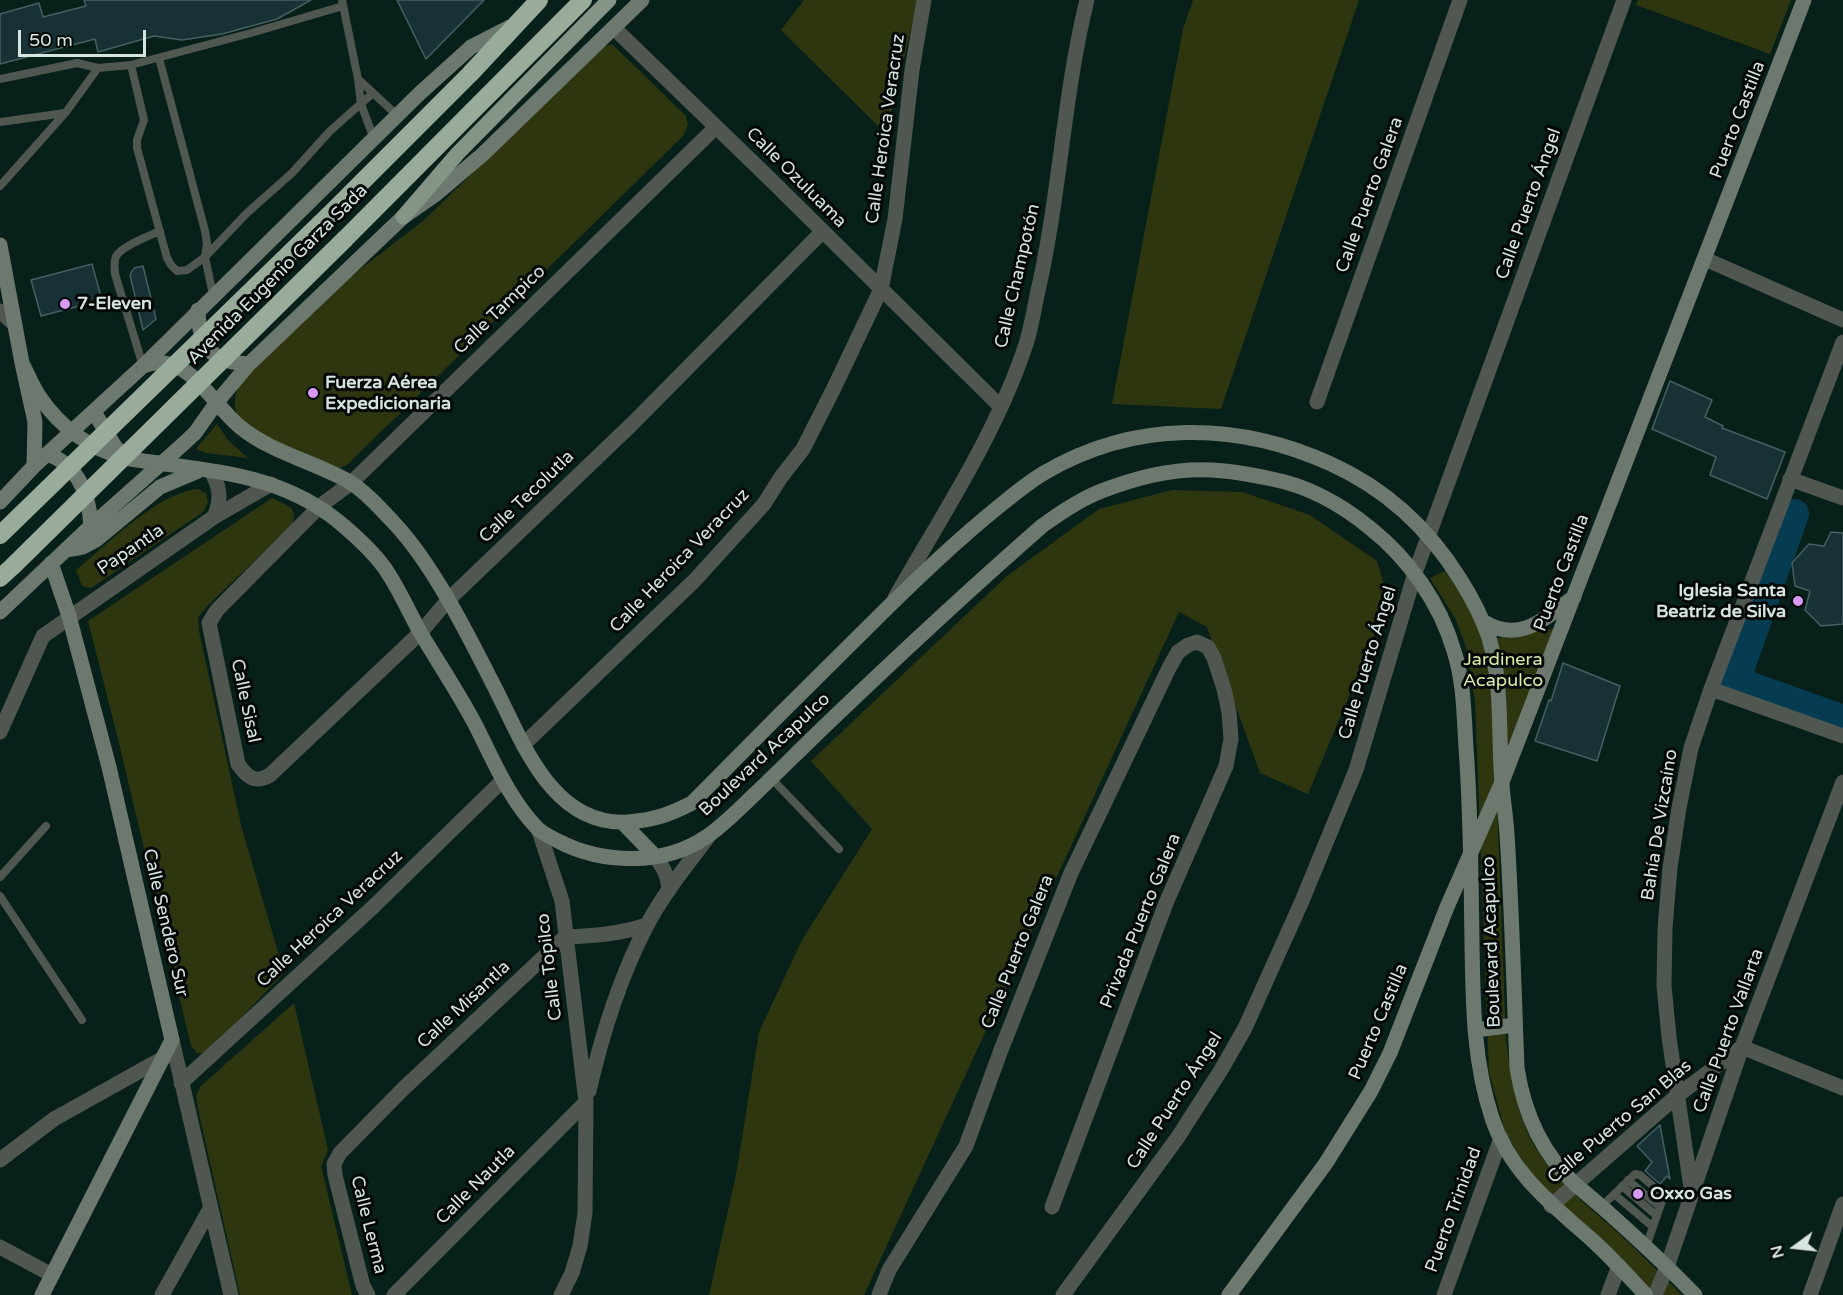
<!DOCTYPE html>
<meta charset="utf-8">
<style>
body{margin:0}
#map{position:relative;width:1843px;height:1295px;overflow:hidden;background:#08201a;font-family:"Varela Round",sans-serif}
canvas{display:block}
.north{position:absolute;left:1765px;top:1217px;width:60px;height:60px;-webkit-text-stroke:4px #020706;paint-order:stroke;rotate:255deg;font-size:16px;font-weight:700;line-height:24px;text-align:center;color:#d7e5e1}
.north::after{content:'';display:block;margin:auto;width:21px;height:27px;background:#d7e5e1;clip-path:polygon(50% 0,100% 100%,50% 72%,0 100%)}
.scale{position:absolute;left:18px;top:30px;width:128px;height:27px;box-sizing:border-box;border:3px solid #d7e5e1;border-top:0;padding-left:8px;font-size:18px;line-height:21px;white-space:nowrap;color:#d7e5e1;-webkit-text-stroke:4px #020706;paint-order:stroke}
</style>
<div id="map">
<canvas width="1843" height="1295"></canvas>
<div class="north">N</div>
<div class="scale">50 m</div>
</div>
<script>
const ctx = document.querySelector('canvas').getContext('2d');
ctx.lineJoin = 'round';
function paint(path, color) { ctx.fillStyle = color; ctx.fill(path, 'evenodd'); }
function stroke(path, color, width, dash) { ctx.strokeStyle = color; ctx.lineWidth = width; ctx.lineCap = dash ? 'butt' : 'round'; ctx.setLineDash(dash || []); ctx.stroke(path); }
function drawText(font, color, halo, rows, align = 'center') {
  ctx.font = font + ' "Varela Round",sans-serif'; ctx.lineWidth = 6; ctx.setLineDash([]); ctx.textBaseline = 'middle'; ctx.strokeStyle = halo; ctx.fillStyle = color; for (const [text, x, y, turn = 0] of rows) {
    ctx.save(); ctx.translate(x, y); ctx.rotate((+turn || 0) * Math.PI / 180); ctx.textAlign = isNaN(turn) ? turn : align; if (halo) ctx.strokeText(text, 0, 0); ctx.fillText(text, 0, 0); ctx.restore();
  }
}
paint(new Path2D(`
 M 804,0 L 918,0 L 886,134 L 781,30 Z
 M 1193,0 L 1359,0 L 1221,409 L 1112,404 L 1183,29 Z
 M 1638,0 L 1791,0 L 1770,54 L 1636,5 Z
 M 612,44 L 686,116 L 688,125 L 683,136 L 347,465 L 339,468 L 328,467 L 248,430 C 231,410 232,400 242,378 L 320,300 L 423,221 L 603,47 Z
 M 217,424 L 228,440 L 248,458 L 206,453 L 196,449 Z
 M 198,489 L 206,493 L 208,502 L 203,512 L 91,588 L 82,586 L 76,570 C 108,544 157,493 198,489 Z
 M 1172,490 L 1242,492 L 1310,515 L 1377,561 L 1389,600 L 1308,794 L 1260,773 L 1207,627 L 1179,612 L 864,1295 L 709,1295 L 736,1175 L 759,1032 L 802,940 L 872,829 L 811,761 L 1007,576 L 1099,509 Z
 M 272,498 L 292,508 L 294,516 L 293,524 L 208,605 L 198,617 L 199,631 L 241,825 L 284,973 L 207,1053 L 197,1053 L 191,1046 L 118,739 L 88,621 Z
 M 1445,571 L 1494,638 L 1501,638 L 1556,628 L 1496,774 L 1506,1041 C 1511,1078 1517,1115 1535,1147 C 1553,1178 1589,1207 1615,1230 C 1638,1251 1660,1273 1682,1295 L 1655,1295 L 1555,1201 L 1529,1170 L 1515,1149 L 1504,1128 L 1489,1072 L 1475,701 L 1466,647 L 1456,620 L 1430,578 Z
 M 294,1003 L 328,1150 L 321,1166 L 352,1295 L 240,1295 L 199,1114 L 196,1095 L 201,1086 Z`), '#2e3610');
stroke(new Path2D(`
 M 1794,514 L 1735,681 L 1843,720`), '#063c51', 30);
const building = new Path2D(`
 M 84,0 L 311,0 L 277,19 L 222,34 L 182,40 L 154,36 L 98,52 L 95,39 L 0,64 L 0,14 L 39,3 L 43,17 L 86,6 Z
 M 397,0 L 484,0 L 426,59 Z
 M 92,264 L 102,300 L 41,316 L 31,280 Z
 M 143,266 L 156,319 L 143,330 L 130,275 L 134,268 Z
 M 1670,381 L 1712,400 L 1705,417 L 1723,426 L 1722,428 L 1785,452 L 1767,499 L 1710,475 L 1716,457 L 1652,429 Z
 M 1831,532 L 1843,533 L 1843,624 L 1821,626 L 1805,610 L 1810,591 L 1795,586 L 1792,563 L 1809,544 L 1824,546 Z
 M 1563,663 L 1620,686 L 1597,761 L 1535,741 L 1549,700 L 1551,701 Z
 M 1660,1125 L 1670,1179 L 1667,1176 L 1660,1184 L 1645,1171 L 1652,1162 L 1637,1146 Z`);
paint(building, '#183134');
stroke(building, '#455f62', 1.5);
stroke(new Path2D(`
 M 342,0 L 358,79 L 361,104 L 374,139
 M 159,58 L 205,231 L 207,243 L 205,257 L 213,295
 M 131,65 L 144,120 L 137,140 L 137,148 L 167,258 L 171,265 L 177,271 L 187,270 L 205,257 L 247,213 L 292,173 L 330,131 L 373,93
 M 0,79 L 77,63 L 98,68 L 131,65 L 251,33 L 343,6
 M 358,79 L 398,116
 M 0,122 L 65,113
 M 0,186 L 66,112 L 98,68
 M 143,366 L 115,274 C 115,268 113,260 117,255 C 124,245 149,236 160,231
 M 771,778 L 839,849
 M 0,877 L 46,826
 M 0,896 L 82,1020
 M 1628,1180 L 1660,1207
 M 1622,1186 L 1657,1216
 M 1614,1194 L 1653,1227
 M 1602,1206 L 1635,1174 L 1640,1175 L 1661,1193 L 1662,1201 L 1646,1247`), '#505750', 8);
stroke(new Path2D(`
 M 614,28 L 771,180 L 1001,407
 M 716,127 L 351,483 L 320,506 L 217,610 L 209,623 L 238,764 C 247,777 255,784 270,775 L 421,632 L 448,600 L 632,424 L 822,232
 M 1705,259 L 1843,320
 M 0,311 L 15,325
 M 1317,402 L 1460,0
 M 211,471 C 220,487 222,499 214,517
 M 1790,479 L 1843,498
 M 895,598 C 942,515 996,435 1026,344 C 1031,328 1034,311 1037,295 C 1060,197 1063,97 1087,0
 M 1711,689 L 1843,736
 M 0,732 L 43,636 L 214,517 L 271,484
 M 523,745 L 695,580 L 764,504 L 781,477 L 803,449 L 834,388 L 881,289 L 895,219 L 912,70 L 924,0
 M 539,831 L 562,901 L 586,1102 L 585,1213 L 580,1246 L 572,1273 L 561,1295
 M 655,856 C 663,867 668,875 669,890
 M 172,1040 L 231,1295
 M 181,1083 L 372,908 L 503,780
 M 589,1091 C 602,1034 620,977 647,925 C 664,893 687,865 708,837
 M 0,1160 L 54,1119 L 165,1057
 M 1692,1195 L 1669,1037 L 1664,986 L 1665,928 L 1670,868 L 1679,808 L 1691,748 L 1711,689 L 1843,342
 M 1551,1206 L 1678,1095 L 1742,1047 L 1843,1088
 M 0,1247 L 52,1275
 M 162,1295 L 210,1209
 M 368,1295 L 363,1286 L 335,1175 L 334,1164 L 340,1153 L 403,1089 L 565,937 C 594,936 619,934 647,925
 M 394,1295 L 586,1102
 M 879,1295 L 889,1270 L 966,1146 L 1001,1050 L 1071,873 L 1169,668 L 1178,652 L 1188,645 L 1197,642 L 1208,647 L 1214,658 L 1224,689 L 1229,712 L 1231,739 L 1226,766 L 1166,903 L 1052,1207
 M 1063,1295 L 1178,1137 L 1221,1070 L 1245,1028 L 1302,901 L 1356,770 L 1415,573 L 1624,0
 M 1444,1295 L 1501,1138
 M 1608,1295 L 1619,1266
 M 1655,1295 L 1667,1267 L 1742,1047 L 1843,782
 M 1810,1295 L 1843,1204`), '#505750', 15);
stroke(new Path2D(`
 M 0,245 L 22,363 L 35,422 L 34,466
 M 198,310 C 199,347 211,362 249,364
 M 22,363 C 28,374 32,386 39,396 C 60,427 90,449 125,458 C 206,472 280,470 345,527 C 359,539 373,552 384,567 C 398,587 408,610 420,632 C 439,664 460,695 477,728 C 494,762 510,800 537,828 C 543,834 551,837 558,841 C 602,864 664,866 706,837 C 724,825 741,807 757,792 C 781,769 804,746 828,723 C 898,656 969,590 1042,526 C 1060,513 1079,500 1099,492 C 1134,478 1175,468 1212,470 C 1232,471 1253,475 1272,479 C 1308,486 1342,505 1370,528 C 1409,559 1440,603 1454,651 C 1464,682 1464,716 1466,748 C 1471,813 1471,878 1472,943 C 1473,1002 1473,1061 1492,1118 C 1510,1172 1550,1203 1591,1239 C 1610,1256 1628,1276 1646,1295
 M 143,366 C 187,349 211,403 239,426 C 268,451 314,462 348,481 C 365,491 381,509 395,524 C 433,565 466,631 492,682 C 521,737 550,827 628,822 C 653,820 669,815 692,803 C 750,744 809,685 868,627 C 909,586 951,545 997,508 C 1012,496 1027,483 1044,473 C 1134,420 1237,421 1331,464 C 1386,489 1429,529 1460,579 C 1472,598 1482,617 1489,638 C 1503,685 1498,735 1502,784 C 1503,800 1506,817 1507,834 C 1512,912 1514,990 1517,1068 C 1524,1113 1542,1154 1576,1185 C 1588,1195 1600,1205 1611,1215 C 1640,1241 1668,1267 1695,1295
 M 94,412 L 114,445 L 125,458
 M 47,454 C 79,465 89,495 91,526
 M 0,502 L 34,466 L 143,366 L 419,94 L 471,47 L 510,27
 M 66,550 L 83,547 L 96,540 L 160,487 L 198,471
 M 0,612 L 91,526 L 181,446 L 195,433 L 217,402 L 249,364 L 403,217 L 436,194 L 482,155 L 642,0
 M 1484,622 C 1520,644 1545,618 1574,597
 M 622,822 L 655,856
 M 1475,1030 L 1515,1025
 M 42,1295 L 172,1040 L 109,767 L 69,616 L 51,563
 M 1229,1295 L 1326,1163 L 1371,1091 L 1390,1053 L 1447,907 L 1502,782 L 1804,0`), '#6d796f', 15);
stroke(new Path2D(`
 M 403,217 L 458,153 L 609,0`), '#849486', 15);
stroke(new Path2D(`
 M 329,215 L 470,74 L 539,0
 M 345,239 L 583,0
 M 0,578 L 13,566`), '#99ac9b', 18);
stroke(new Path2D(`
 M 0,535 L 329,215
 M 13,566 L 345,239`), '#99ac9b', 18);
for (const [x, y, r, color] of [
 [65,304,6,"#d89af8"],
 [313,393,6,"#d89af8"],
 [1798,601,6,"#d89af8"],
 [1638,1194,6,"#d89af8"]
]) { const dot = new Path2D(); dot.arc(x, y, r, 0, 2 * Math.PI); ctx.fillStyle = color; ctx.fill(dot); stroke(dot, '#020706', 2); }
drawText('18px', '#d7e5e1', '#020706', [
 ["Puerto Castilla",1738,120,-69],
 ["Calle Heroica Veracruz",886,129,-82],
 ["Calle Ozuluama",796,178,45],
 ["Calle Puerto Galera",1370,195,-70],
 ["Calle Puerto Ángel",1529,204,-70],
 ["Avenida Eugenio Garza Sada",278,275,-45],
 ["Calle Champotón",1018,276,-77],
 ["Calle Tampico",500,310,-44],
 ["Calle Tecolutla",527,497,-44],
 ["Papantla",131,550,-34],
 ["Calle Heroica Veracruz",680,561,-46],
 ["Puerto Castilla",1562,573,-69],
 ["Calle Puerto Ángel",1368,663,-73],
 ["Calle Sisal",245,701,78],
 ["Boulevard Acapulco",765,755,-43],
 ["Bahía De Vizcaíno",1660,825,-81],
 ["Calle Heroica Veracruz",330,919,-43],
 ["Privada Puerto Galera",1141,921,-68],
 ["Calle Sendero Sur",165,923,77],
 ["Boulevard Acapulco",1492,942,-92],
 ["Calle Puerto Galera",1018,952,-68],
 ["Calle Topilco",550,967,-97],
 ["Calle Misantla",464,1005,-43],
 ["Puerto Castilla",1379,1022,-67],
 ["Calle Puerto Vallarta",1729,1031,-70],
 ["Calle Puerto Ángel",1175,1101,-57],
 ["Calle Puerto San Blas",1620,1122,-40],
 ["Calle Nautla",476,1185,-45],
 ["Puerto Trinidad",1454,1210,-70],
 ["Calle Lerma",368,1225,76]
]);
drawText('bold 18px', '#d7e5e1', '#020706', [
 ["7-Eleven",77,304],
 ["Fuerza Aérea",325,383],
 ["Expedicionaria",325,404],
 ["Iglesia Santa",1786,591,"right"],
 ["Beatriz de Silva",1786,612,"right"],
 ["Oxxo Gas",1650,1194]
], 'left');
drawText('18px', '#d9eda7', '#020706', [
 ["Jardinera",1503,660],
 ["Acapulco",1503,681]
]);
</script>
